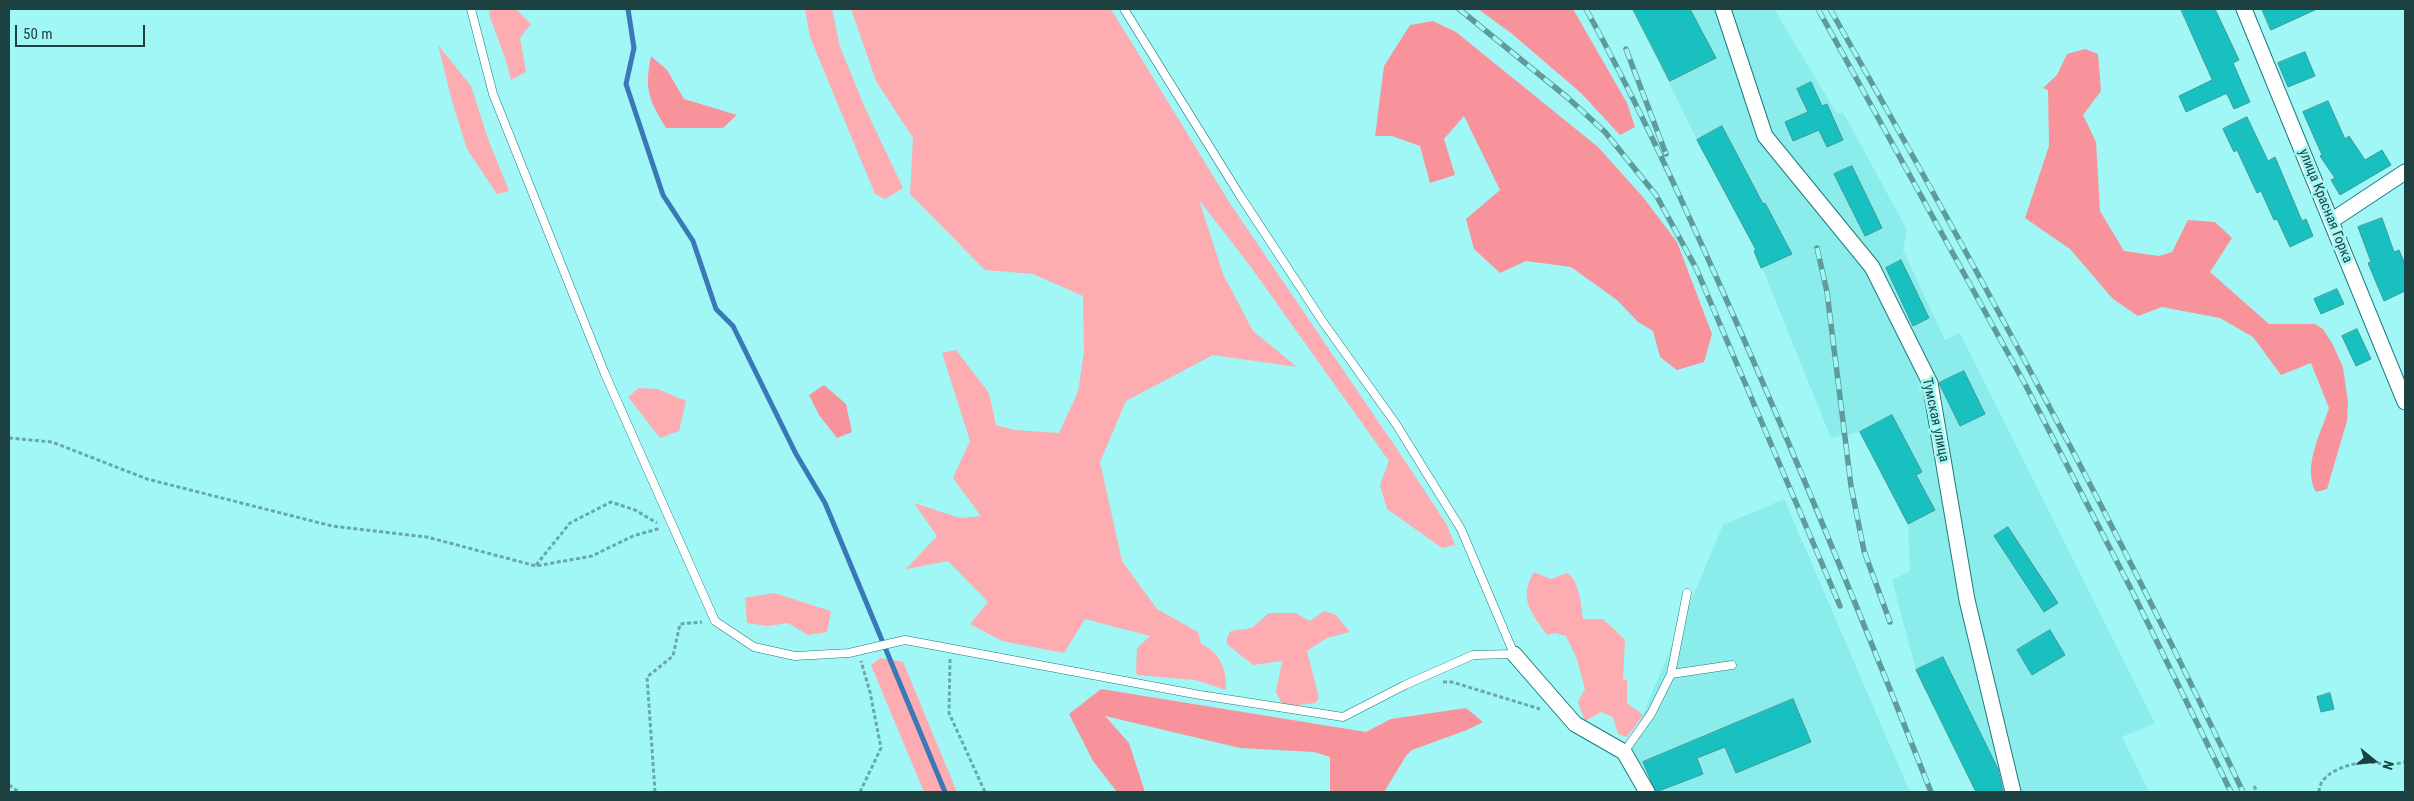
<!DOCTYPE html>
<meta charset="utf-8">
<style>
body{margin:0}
#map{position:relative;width:2414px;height:801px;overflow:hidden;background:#a1f7f5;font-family:"Roboto Condensed",sans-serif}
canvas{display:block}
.frame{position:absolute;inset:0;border:10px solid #1c4140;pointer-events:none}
.north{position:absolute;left:2349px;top:736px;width:50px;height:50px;-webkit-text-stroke:4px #a1f7f5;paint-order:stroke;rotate:107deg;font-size:14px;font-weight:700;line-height:20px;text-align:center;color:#1c4140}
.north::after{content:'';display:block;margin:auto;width:18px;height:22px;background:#1c4140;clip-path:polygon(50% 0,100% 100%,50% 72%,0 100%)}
.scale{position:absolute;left:15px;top:25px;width:130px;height:22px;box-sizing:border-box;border:2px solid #1c4140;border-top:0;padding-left:6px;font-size:15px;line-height:18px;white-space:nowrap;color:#1c4140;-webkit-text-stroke:4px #a1f7f5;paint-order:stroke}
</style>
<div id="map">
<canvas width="2414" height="801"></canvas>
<div class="frame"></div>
<div class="north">N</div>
<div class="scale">50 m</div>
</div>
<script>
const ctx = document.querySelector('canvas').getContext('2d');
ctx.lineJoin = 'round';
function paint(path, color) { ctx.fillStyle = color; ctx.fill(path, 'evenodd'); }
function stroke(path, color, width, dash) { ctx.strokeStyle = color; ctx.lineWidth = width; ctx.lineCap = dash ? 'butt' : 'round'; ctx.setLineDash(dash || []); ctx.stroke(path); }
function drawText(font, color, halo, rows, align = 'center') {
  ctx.font = font + ' "Roboto Condensed",sans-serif'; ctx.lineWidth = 5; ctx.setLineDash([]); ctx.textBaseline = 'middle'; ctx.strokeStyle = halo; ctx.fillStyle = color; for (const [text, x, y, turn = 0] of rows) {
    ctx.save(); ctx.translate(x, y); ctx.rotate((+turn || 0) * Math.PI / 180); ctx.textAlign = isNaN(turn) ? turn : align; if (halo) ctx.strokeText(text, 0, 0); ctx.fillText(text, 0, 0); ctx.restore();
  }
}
paint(new Path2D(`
 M 1633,9 L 1774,9 L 1837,114 L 1843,112 L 1907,230 L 1903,250 L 1945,340 L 1960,333 L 2155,723 L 2122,737 L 2149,792 L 1976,792 L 1916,670 L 1892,580 L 1910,571 L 1908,524 L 1860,432 L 1831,438 L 1751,240 L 1697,140 Z
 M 1784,499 L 1910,792 L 1652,792 L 1630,745 L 1723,525 Z`), '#8aedec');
paint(new Path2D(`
 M 490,9 L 516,9 L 531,24 L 520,38 L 526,72 L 511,80 L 506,61 L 489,14 Z
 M 805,9 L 832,9 L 840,47 L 866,110 L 903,188 L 885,199 L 875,194 L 810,37 Z
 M 851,9 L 1111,9 L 1231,205 L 1405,461 L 1447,525 L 1455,545 L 1442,548 L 1387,509 L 1380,485 L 1389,461 L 1248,263 L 1199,200 L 1223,274 L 1253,331 L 1297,367 L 1213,355 L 1126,401 L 1100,462 L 1122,561 L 1157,609 L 1198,632 L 1201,644 C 1220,652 1227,670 1226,690 L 1195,680 L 1138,675 L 1136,673 L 1137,648 L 1150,636 L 1085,619 L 1064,653 L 1002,641 L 970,624 L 988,602 L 948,561 L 906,569 L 937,536 L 914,503 L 960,518 L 981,516 L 953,478 L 970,441 L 942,353 L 956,350 L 989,393 L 996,425 L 1014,430 L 1059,433 L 1078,392 L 1084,351 L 1083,296 L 1033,274 L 985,270 L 910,194 L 913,138 L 876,81 Z
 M 438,45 L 471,86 L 488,139 L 509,191 L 497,194 L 467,149 L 452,101 Z
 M 639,388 L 657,389 L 686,401 L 679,431 L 660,438 L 628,397 Z
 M 1534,572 L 1551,579 L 1567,573 C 1580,581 1581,605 1583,619 L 1603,619 L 1625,640 L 1623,679 L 1627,680 L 1627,703 L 1643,715 L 1627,737 L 1618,734 L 1613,717 L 1601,712 L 1585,721 L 1578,702 L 1585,689 L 1577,659 L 1566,636 L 1555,633 L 1547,635 C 1531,612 1518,599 1534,572 Z
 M 774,593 L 831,611 L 827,632 L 808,635 L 788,623 L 768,626 L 747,623 L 745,598 Z
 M 1324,611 L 1336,615 L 1350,632 L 1327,638 L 1307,651 L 1319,698 L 1315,703 L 1289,706 L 1282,704 L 1276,692 L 1282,661 L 1253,665 L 1227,644 L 1227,637 L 1231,631 L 1252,628 L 1269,613 L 1295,613 L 1310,621 Z
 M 880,658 L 903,662 L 957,792 L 924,792 L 871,665 Z`), '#fdacb2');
paint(new Path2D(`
 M 1478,9 L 1573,9 L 1627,103 L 1635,127 L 1620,135 L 1581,93 L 1511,33 Z
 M 1433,21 L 1456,32 L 1598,147 L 1643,197 L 1677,242 L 1712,334 L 1704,362 L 1677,370 L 1660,357 L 1653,331 L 1638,322 L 1617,300 L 1571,267 L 1526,261 L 1500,273 L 1474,249 L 1466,219 L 1500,190 L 1464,116 L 1444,139 L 1455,175 L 1430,183 L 1420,146 L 1392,136 L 1375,136 L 1384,66 L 1410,25 Z
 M 2085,49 L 2098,54 L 2101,91 L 2083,115 L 2096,142 L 2100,211 L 2124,251 L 2159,256 L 2172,252 L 2188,220 L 2215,222 L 2232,238 L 2210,272 L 2269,324 L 2315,324 L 2323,329 L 2332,343 L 2343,367 L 2348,402 L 2347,421 L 2327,489 L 2316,492 C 2302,467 2321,433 2329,408 L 2311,363 L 2281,375 L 2253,337 L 2220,318 L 2162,307 L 2138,316 L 2113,299 L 2070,249 L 2025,218 L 2049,146 L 2048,90 L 2043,88 L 2057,75 L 2067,54 Z
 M 651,56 L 667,70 L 684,99 L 737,115 L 723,128 L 666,128 C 649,100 644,90 651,56 Z
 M 824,385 L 846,404 L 852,432 L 837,438 L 819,415 L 809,395 Z
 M 1101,689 L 1366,732 L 1391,719 L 1466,708 L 1483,722 L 1467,730 L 1412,750 L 1406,756 L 1384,792 L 1330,792 L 1330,757 L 1314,752 L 1240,748 L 1105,716 L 1129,743 L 1145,792 L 1117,792 L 1093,761 L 1069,714 Z`), '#f8939c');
stroke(new Path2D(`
 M 628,9 L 634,48 L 626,84 L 663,195 L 693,241 L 716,309 L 733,326 L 796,454 L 825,503 L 945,792`), '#3979b7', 5);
const building = new Path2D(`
 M 1633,9 L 1690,9 L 1716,58 L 1670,81 Z
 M 2181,9 L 2215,9 L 2239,60 L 2233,63 L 2250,102 L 2234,109 L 2227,94 L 2225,94 L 2186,112 L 2179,96 L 2212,80 Z
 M 2262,9 L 2317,9 L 2271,30 Z
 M 2305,52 L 2315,76 L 2288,87 L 2278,63 Z
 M 1811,82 L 1822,106 L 1827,104 L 1843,140 L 1827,147 L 1819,130 L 1793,141 L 1785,122 L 1808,112 L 1797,89 Z
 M 2328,101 L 2345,139 L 2349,136 L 2365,160 L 2382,150 L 2391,165 L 2340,195 L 2331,180 L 2335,178 L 2320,156 L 2322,155 L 2303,112 Z
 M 2247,117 L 2268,161 L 2275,157 L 2302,221 L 2306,219 L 2313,236 L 2290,247 L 2277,219 L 2274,220 L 2261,191 L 2257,193 L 2237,150 L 2234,152 L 2223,129 Z
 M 1722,126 L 1763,204 L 1765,203 L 1792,254 L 1761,268 L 1754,251 L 1756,250 L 1697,140 Z
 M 1852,166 L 1882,228 L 1865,236 L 1834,174 Z
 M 2382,218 L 2394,252 L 2399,250 L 2405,264 L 2405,291 L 2384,301 L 2368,263 L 2371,262 L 2358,227 Z
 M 1901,260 L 1929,318 L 1913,326 L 1886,268 Z
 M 2337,289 L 2344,304 L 2321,314 L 2314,299 Z
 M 2357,329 L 2371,359 L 2356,366 L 2342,336 Z
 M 1964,371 L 1985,414 L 1960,426 L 1939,383 Z
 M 1892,415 L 1922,472 L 1916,475 L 1935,510 L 1908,524 L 1860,432 Z
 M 2008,527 L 2058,603 L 2044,612 L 1994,536 Z
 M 2050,630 L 2065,655 L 2032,675 L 2017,650 Z
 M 1943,657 L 1998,769 L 2003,792 L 1976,792 L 1916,670 Z
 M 2330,693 L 2334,709 L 2321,712 L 2317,697 Z
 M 1793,699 L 1811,742 L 1736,773 L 1725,747 L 1697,758 L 1703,774 L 1656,792 L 1643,762 Z`);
paint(building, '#18c1c0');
stroke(building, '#429999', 1);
const lane = new Path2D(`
 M 471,9 L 493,94 L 605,374 L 715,621 L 754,647 L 795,656 L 849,653 L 905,640 L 1200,695 L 1343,717 L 1405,685 L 1473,655 L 1514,654 L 1461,529 L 1396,424 L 1323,322 L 1239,194 L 1124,9
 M 1671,674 L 1687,593
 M 1624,752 L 1651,714 L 1671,674 L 1732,665`);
const street = new Path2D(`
 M 1723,9 L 1765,136 L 1872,267 L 1930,383 L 1967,600 L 2013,792
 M 2244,9 L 2405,402
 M 2331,221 L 2405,172
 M 1514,654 L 1575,724 L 1624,752 L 1647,792`);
stroke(lane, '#1d7c7b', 9);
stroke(street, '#1d7c7b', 17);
stroke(new Path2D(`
 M 9,438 L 52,442 L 147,479 L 332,526 L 427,537 L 536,566 L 592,556 L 633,536 L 661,528
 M 536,565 L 570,523 L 611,502 L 635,510 L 657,523
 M 950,659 L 949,713 L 985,792
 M 1443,682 L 1452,682 L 1540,709
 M 9,785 L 19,792
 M 2254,786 L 2257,792
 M 655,792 L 647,677 L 673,656 L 680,624 L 702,622
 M 860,792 L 881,748 L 870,692 L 861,661
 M 2319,792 C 2319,774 2346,764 2362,763 C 2378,761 2388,767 2405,762`), '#68a9a8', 3, [4, 2.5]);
stroke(lane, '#fff', 8);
stroke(street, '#fff', 15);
const rail = new Path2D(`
 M 1459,9 L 1568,98 L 1605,132 L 1656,195 L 1696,268 L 1840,606
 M 1586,9 C 1633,94 1674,183 1714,272 C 1791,443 1862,618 1931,792
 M 1818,9 L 2026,386 L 2130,587 L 2231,792
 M 1830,9 C 1976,266 2117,525 2243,792
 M 1626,49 L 1666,154
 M 1817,248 L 1827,292 L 1851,486 L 1864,551 L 1890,622`);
stroke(rail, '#5e9b9a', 5.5);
stroke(rail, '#a1f7f5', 4, [11]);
drawText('14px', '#1c4140', '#a1f7f5', [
 ["улица Красная Горка",2325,206,68],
 ["Тумская улица",1935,420,78]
]);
</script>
